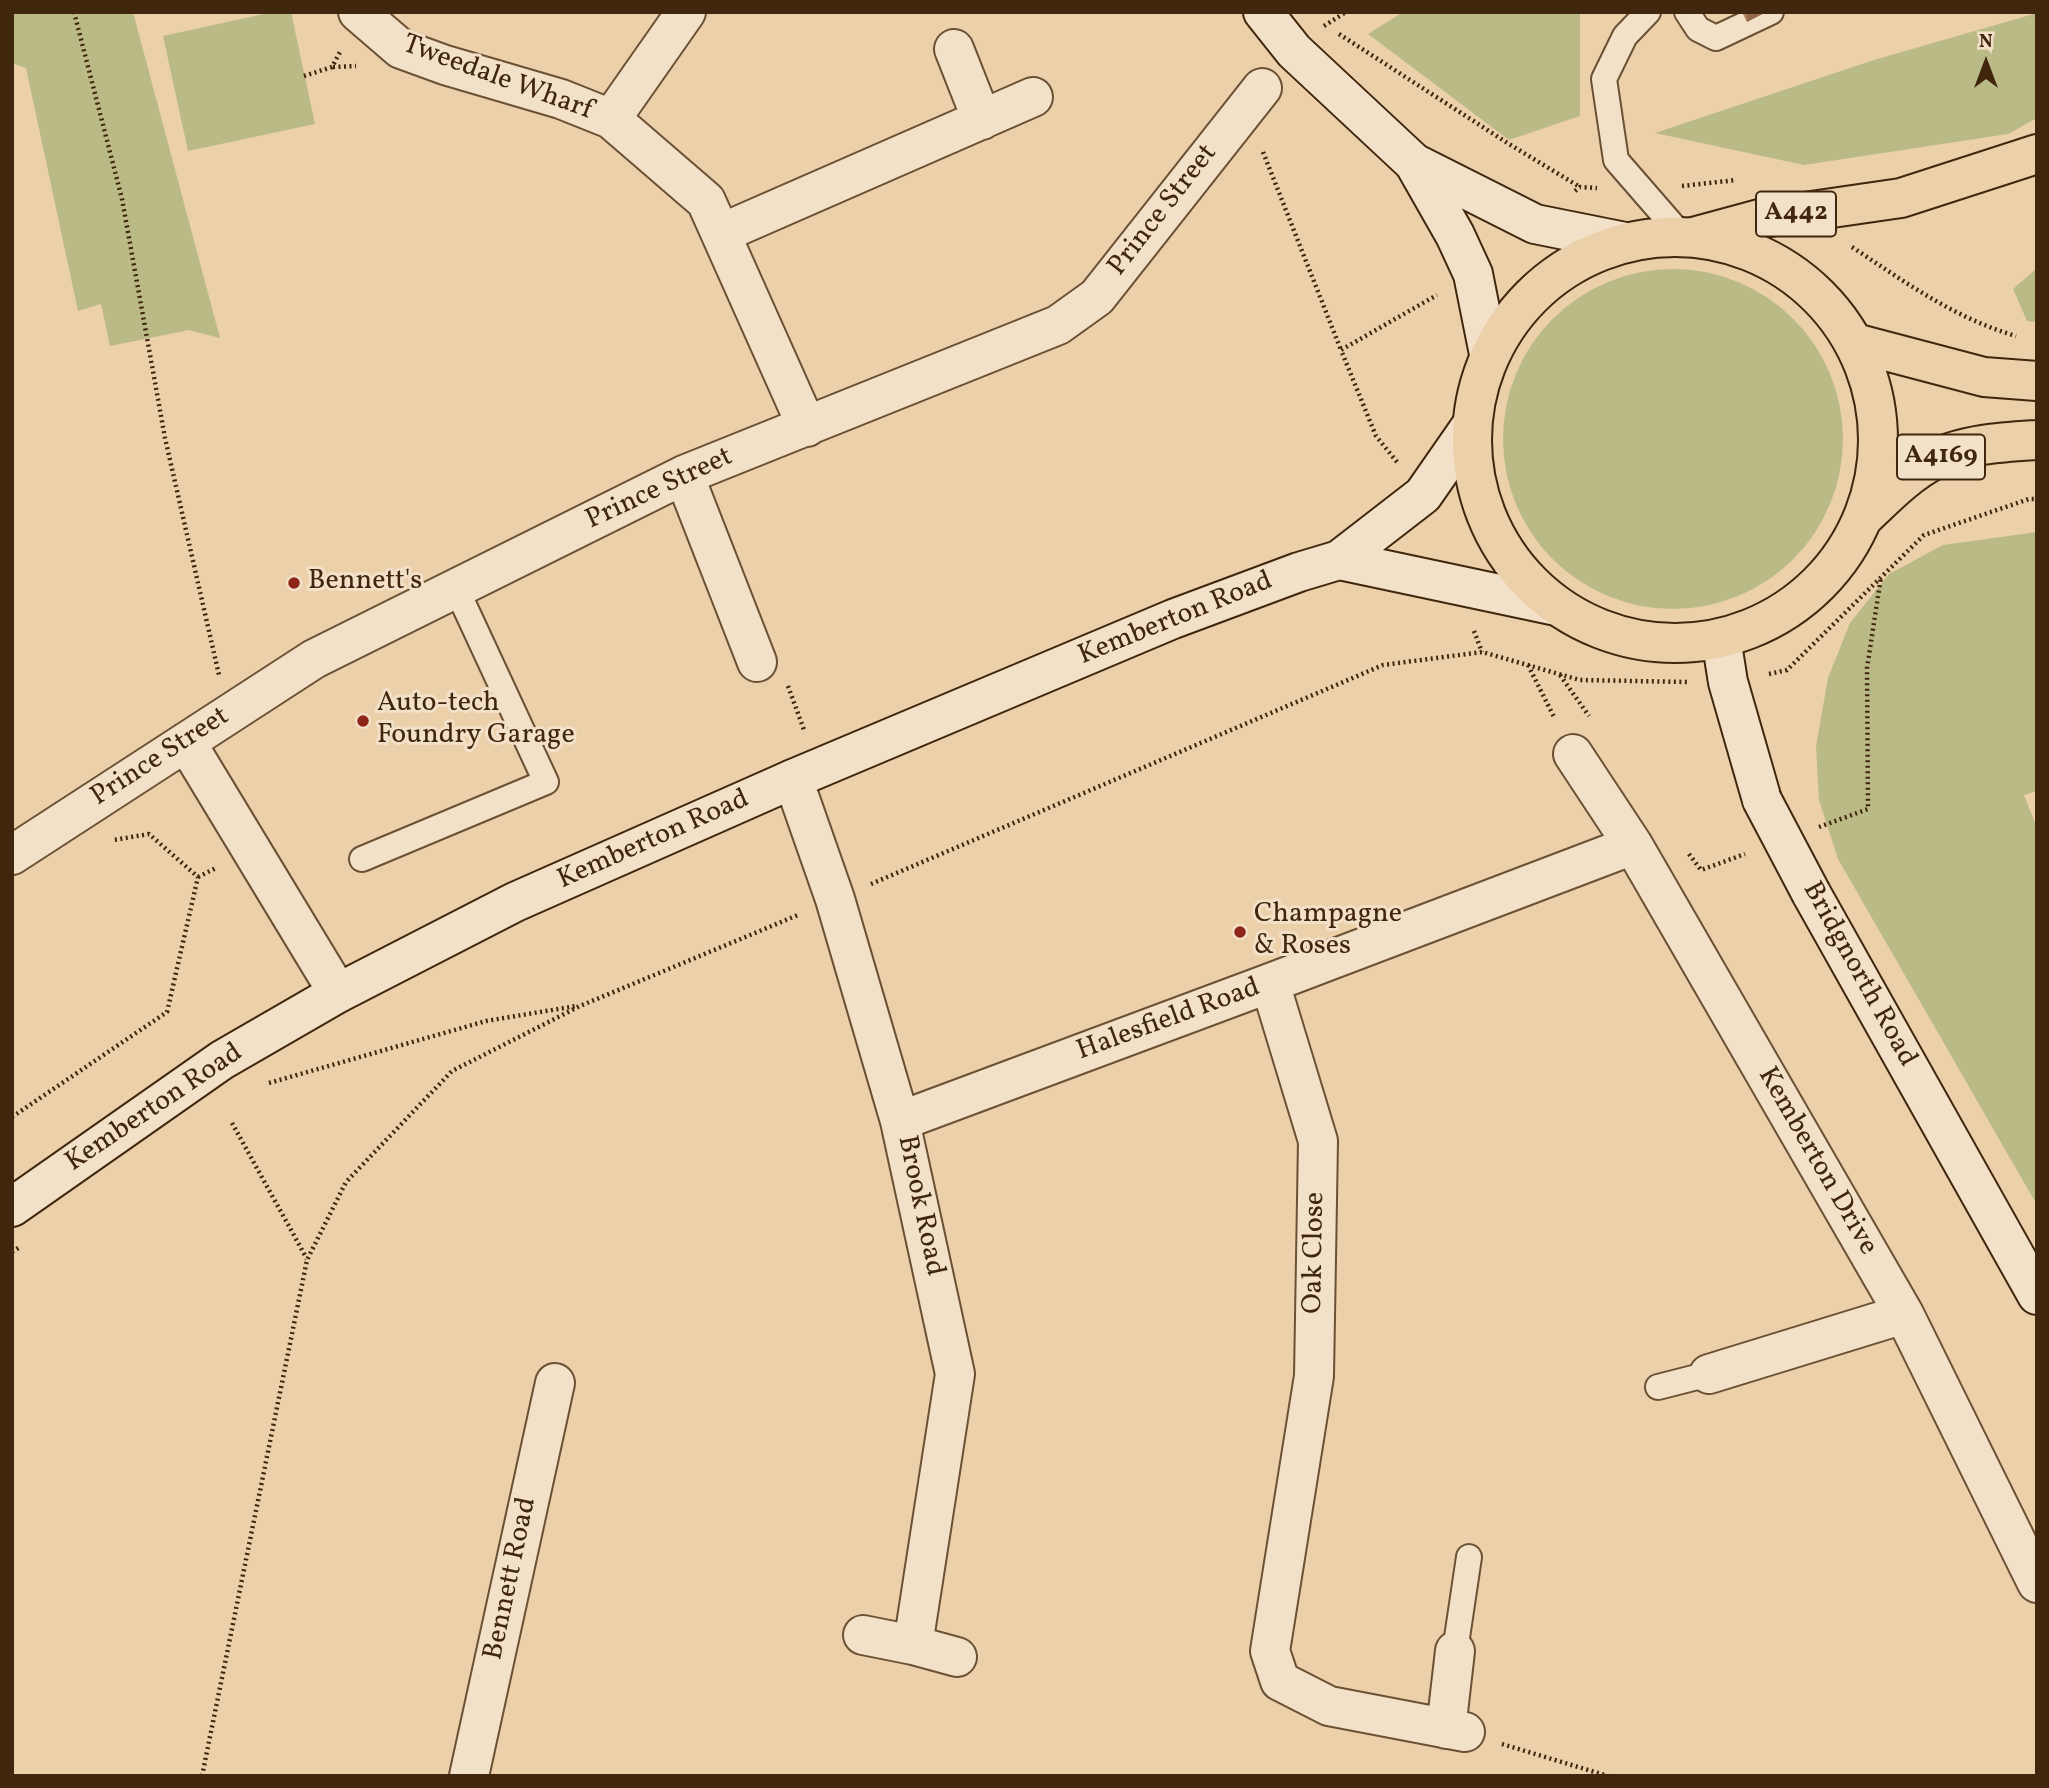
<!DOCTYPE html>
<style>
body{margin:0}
#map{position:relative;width:2049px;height:1788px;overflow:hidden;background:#ebd0aa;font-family:Vollkorn,serif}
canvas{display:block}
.frame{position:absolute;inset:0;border:14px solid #40260d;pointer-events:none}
.north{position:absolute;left:1951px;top:28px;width:70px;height:70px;-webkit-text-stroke:5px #f2e0c8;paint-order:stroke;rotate:0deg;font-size:19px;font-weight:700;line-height:28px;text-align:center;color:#40260d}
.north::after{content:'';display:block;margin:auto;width:24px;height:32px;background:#40260d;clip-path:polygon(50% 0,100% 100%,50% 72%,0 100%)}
</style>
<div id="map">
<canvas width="2049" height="1788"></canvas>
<div class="frame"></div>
<div class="north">N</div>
</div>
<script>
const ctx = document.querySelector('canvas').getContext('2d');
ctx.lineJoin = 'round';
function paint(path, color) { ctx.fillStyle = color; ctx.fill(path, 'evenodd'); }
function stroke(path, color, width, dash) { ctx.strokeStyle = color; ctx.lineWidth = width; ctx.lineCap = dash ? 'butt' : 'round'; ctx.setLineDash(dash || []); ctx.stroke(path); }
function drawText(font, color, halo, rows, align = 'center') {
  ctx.font = font + ' Vollkorn,serif'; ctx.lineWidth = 6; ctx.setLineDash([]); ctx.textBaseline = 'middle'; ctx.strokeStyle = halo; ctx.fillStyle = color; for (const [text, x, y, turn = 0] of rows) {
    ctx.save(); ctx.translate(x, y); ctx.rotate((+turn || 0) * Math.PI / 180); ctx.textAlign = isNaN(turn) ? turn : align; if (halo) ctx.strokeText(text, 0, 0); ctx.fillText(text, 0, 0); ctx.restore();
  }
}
paint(new Path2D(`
 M 12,12 L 133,12 L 220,338 L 189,330 L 110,346 L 101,304 L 78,311 L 26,68 L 12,63 Z
 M 273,12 L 291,12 L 315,124 L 188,151 L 163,36 Z
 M 1403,12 L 1580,12 L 1580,116 L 1509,140 L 1368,34 Z
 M 2037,13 L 2037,118 L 2008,134 L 1804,165 L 1655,133 L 1874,60 Z
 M 2037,268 L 2037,322 L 2027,321 L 2013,289 Z
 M1503 439a170 170 0 1 1 340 0a170 170 0 1 1-340 0Z
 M 2037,532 L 2037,791 L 2024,795 L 2037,828 L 2037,1205 L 1838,859 L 1819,800 L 1816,746 L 1828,678 L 1850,623 L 1889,574 L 1943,545 Z`), '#baba87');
const lane = new Path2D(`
 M 1648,12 L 1625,36 L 1604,79 L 1616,160 L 1682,236
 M 1687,12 L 1698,29 L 1716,38 L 1771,12
 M 362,859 L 546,782 L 456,588
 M 1658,1387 L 1709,1374
 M 1455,1651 L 1469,1557`);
const street = new Path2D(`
 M 358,12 L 401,49 L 445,65 L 561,99 L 611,119 L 706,201 L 807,427
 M 954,49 L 982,120
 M 611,119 L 686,12
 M 722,233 L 1033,97
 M 684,475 L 757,662
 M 186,742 L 338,993
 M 1573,754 L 1633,845 L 1904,1314 L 2037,1583
 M 793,779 L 835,899 L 900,1121 L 955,1374 L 913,1645 L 863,1635
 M 12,855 L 314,659 L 684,475 L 1058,325 L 1097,297 L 1262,88
 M 1270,983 L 1318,1141 L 1314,1376 L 1270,1651 L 1280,1681 L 1329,1706 L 1465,1732
 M 900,1121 L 1270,983 L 1633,845
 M 1709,1374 L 1904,1314
 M 913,1645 L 957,1657
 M 1446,1729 L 1455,1651
 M 469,1776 L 555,1383`);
const secondary = new Path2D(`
 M 1263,12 L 1294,51 L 1414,163 L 1535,224 L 1625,242
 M 1414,163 L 1455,235 L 1473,274 L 1489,354
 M 1339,560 L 1556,606
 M 1721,638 L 1728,682 L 1762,800
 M 1811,893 L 2037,1295
 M 12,1207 L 222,1060 L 338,993 L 515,902 L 793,779 L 1173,619 L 1299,572 L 1339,560 L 1423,495 L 1471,426`);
const primary = new Path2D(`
 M1472 440a203 203 0 1 1 406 0a203 203 0 1 1-406 0Z
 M 1855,343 L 1984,377 L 2037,381
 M 1864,517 C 1886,496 1908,473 1936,459 C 1963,444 2006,442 2037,440`);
const highway = new Path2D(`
 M 1693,237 L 1763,218 L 1901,198 L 2037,154`);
stroke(lane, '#6b5034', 28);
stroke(street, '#6b5034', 42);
stroke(secondary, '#40260d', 42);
stroke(primary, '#40260d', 42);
stroke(highway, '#40260d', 42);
stroke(new Path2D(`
 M 74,12 L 122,199 L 165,438 L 219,675
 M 1324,26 L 1346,12
 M 1339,34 L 1509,144 L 1580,187
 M 333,67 L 356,66
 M 304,76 L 332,67 L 341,50
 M 1263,152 L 1341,350
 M 1682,186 L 1736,180
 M 1575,191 L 1580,187 L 1597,188
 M 1852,247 C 1905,282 1954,318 2016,336
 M 1397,462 L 1376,436 L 1341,350 L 1437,295
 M 1474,631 L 1482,652
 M 1528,665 L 1555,719
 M 1769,674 L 1787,670 L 1924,535 L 2029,499 L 2037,499
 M 1560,675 L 1589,716
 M 788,686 L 804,730
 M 1819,827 L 1868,809 L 1867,668 L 1881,577
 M 1689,854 L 1701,870 L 1745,854
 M 198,877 L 216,868
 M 871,884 L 1383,665 L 1482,652 L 1580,680 L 1688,682
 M 269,1083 L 486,1021 L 576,1006
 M 12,1117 L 167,1012 L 198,877 L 149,834 L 114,840
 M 232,1123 L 307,1259
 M 12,1252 L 20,1247
 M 1502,1744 L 1608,1776
 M 202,1776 L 307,1260 L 346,1182 L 452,1071 L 580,1006 L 798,915`), '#40260d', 4.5, [2, 3.5]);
stroke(lane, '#f2e0c8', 24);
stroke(street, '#f2e0c8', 38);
stroke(secondary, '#f2e0c8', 38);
stroke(primary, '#ebd0aa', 38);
stroke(highway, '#ebd0aa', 38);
const secondaryBridge = new Path2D(`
 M 1762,800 L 1811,893`);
stroke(secondaryBridge, '#40260d', 42, []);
stroke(secondaryBridge, '#f2e0c8', 38);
paint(new Path2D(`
 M 1742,12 L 1766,12 L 1747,22 Z`), '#b6835d');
paint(new Path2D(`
 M 1747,12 L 1766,12 L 1747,22 Z`), '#946a4c');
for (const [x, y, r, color] of [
 [294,583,7,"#8f2418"],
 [363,721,7,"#8f2418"],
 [1240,932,7,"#8f2418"]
]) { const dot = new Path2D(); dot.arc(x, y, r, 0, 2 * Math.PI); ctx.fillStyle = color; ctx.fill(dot); stroke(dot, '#f2e0c8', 2.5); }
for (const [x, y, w] of [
 [1796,214,80],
 [1941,457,88]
]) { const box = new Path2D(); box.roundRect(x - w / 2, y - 22.5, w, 45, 5); ctx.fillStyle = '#f2e0c8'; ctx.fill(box); stroke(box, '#40260d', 2); }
drawText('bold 26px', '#40260d', null, [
 ["A442",1796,214],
 ["A4169",1941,457]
]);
drawText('28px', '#40260d', '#f2e0c8', [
 ["Tweedale Wharf",497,79,20],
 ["Prince Street",1164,211,-52],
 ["Prince Street",660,490,-25],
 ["Kemberton Road",1176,620,-22],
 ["Prince Street",161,758,-33],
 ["Kemberton Road",654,841,-24],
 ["Bridgnorth Road",1858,975,61],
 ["Halesfield Road",1169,1021,-20],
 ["Kemberton Road",155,1109,-34],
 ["Kemberton Drive",1816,1162,60],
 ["Brook Road",919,1206,78],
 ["Oak Close",1316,1253,-89],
 ["Bennett Road",512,1579,-78]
]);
drawText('28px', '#40260d', '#f2e0c8', [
 ["Bennett's",308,583],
 ["Auto-tech",377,705],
 ["Foundry Garage",377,737],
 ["Champagne",1254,916],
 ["& Roses",1254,948]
], 'left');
</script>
